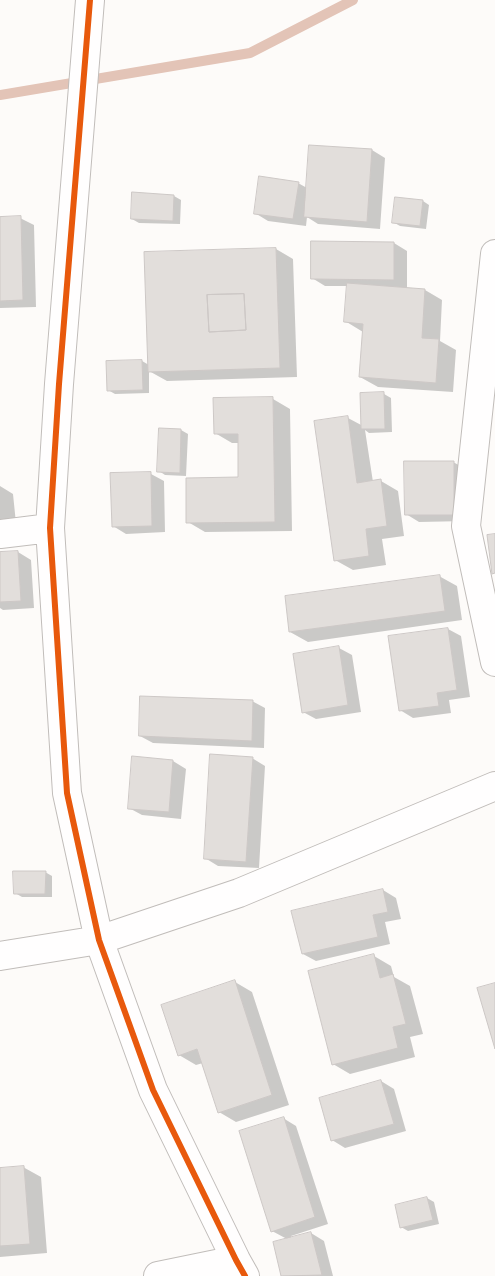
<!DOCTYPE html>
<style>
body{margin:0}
canvas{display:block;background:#fdfbf9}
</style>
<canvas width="495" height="1276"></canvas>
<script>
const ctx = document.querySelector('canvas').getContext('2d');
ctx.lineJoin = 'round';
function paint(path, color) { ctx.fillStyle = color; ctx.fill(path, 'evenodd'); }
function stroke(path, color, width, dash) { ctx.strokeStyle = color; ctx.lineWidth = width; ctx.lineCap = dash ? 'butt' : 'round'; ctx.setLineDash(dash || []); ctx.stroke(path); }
paint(new Path2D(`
 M 310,146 L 372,150 L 385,158 L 380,229 L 318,224 L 307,217 L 306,226 L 268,221 L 255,213 L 298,183 L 307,188 Z
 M 174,196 L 181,200 L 180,224 L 139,223 L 132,219 Z
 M 423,201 L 429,205 L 426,229 L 400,226 L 393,222 Z
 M 0,218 L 20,218 L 34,225 L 36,307 L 0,308 Z
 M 394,243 L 407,251 L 407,289 L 425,290 L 442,300 L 440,341 L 456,350 L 453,392 L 378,387 L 360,377 L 363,332 L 345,321 L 348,286 L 325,286 L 312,278 Z
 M 276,249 L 293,259 L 297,377 L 167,381 L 149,371 L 149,393 L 115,394 L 108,390 L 142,361 L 149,365 Z
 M 384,394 L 391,398 L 392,432 L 369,433 L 365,430 L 373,482 L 381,481 L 398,491 L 404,536 L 382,539 L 386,565 L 353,570 L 335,560 L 348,418 L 363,426 Z
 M 214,399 L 273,399 L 290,409 L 292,531 L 205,532 L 188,522 L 239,479 L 239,443 L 232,443 L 215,433 Z
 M 160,429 L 181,430 L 188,434 L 186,476 L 165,475 L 159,471 Z
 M 453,462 L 466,469 L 467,521 L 419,522 L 406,514 Z
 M 151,474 L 164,481 L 165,532 L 126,534 L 113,526 Z
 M 0,486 L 13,494 L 17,533 L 0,535 Z
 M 18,552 L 31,560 L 34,608 L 3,610 L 0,608 L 0,553 Z
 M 439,576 L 457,586 L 462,620 L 308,642 L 290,632 Z
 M 448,629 L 461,636 L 470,697 L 449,700 L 451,713 L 413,718 L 400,710 L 390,637 Z
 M 339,648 L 352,655 L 361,712 L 316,719 L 303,712 Z
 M 252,701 L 265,708 L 264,748 L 153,743 L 140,736 Z
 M 133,757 L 173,761 L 186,769 L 181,819 L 142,815 L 129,808 Z
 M 252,758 L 265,766 L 259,868 L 218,866 L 205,858 Z
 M 45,872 L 52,876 L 52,897 L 22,897 L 15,893 Z
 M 383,890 L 396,898 L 401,919 L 385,922 L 390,944 L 316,961 L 303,954 Z
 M 374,956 L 391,966 L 394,977 L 410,986 L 423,1034 L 410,1037 L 415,1057 L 350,1074 L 333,1064 Z
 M 235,982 L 252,992 L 289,1105 L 236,1122 L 219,1112 L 203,1063 L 196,1065 L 179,1055 Z
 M 381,1081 L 394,1089 L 406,1131 L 345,1148 L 332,1140 Z
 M 283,1118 L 296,1126 L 328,1224 L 291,1236 L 291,1238 L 311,1233 L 324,1241 L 333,1276 L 283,1276 L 274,1242 L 287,1239 L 272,1231 Z
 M 23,1167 L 41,1177 L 47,1253 L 0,1257 L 0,1169 Z
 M 427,1198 L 434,1202 L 439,1224 L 408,1231 L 401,1227 Z`), '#0003');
stroke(new Path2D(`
 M 0,95 L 250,53 L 353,0`), '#e3c4b7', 10);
const building = new Path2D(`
 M 309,145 L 372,149 L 367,222 L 304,217 Z
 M 259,176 L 299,182 L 293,219 L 254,214 Z
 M 132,192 L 174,195 L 173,221 L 131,219 Z
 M 395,197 L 423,200 L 420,226 L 392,223 Z
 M 21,216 L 23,300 L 0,301 L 0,217 Z
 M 311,241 L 394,242 L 394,280 L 311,279 Z
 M 276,248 L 280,368 L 148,372 L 144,252 ZM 244,294 L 246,330 L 209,332 L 207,295 Z
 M 347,283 L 425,289 L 422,338 L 439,339 L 436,383 L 359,377 L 363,324 L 344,322 Z
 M 244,294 L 246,330 L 209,332 L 207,295 Z
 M 142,360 L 143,390 L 107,391 L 106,361 Z
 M 384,392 L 385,429 L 361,429 L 360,393 Z
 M 273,397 L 275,522 L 186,523 L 186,478 L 238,477 L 238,434 L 214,434 L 213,398 Z
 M 348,416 L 357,483 L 381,479 L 387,526 L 366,529 L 369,556 L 334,561 L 314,421 Z
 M 159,428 L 181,429 L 180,473 L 157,472 Z
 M 404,461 L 454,461 L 454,515 L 405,515 Z
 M 151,472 L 152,526 L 112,527 L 110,473 Z
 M 495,534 L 495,573 L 492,574 L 487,535 Z
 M 18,551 L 21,601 L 0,602 L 0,552 Z
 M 440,575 L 445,611 L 289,632 L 285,596 Z
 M 448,628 L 457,690 L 437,693 L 439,706 L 399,711 L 388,636 Z
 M 339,646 L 348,705 L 302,713 L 293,654 Z
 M 140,696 L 253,700 L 252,741 L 139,736 Z
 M 210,754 L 253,757 L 246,862 L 204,859 Z
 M 132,756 L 173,760 L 169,812 L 128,809 Z
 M 13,871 L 46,871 L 45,894 L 14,894 Z
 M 383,889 L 388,912 L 373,915 L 378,937 L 302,954 L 291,911 Z
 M 374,954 L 380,978 L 393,974 L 406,1024 L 393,1027 L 398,1048 L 332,1065 L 308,971 Z
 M 235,980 L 272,1095 L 218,1113 L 197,1049 L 178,1056 L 161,1005 Z
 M 495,983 L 495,1049 L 477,988 Z
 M 381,1080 L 394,1124 L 331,1141 L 319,1098 Z
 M 284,1117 L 315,1217 L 271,1232 L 239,1131 Z
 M 24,1166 L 30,1244 L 0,1246 L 0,1168 Z
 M 427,1197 L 433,1220 L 400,1228 L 395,1205 Z
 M 311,1232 L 322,1275 L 281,1276 L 273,1242 Z`);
paint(building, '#e2dedb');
stroke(building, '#cdc8c6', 1);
const minor = new Path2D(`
 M 90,0 L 59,384 L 50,528 L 67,793 L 99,940 L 153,1090 L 236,1260 L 245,1276
 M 495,254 L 466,526 L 495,662
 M 0,534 L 50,528
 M 0,956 L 99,940 L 239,893 L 495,786
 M 158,1276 L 236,1260`);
stroke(minor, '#c1bdba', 30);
stroke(minor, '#fffefe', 28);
stroke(new Path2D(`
 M 90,0 L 59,384 L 50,528 L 67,793 L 99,940 L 153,1090 L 236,1260 L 245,1276`), '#e8590c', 6);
</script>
